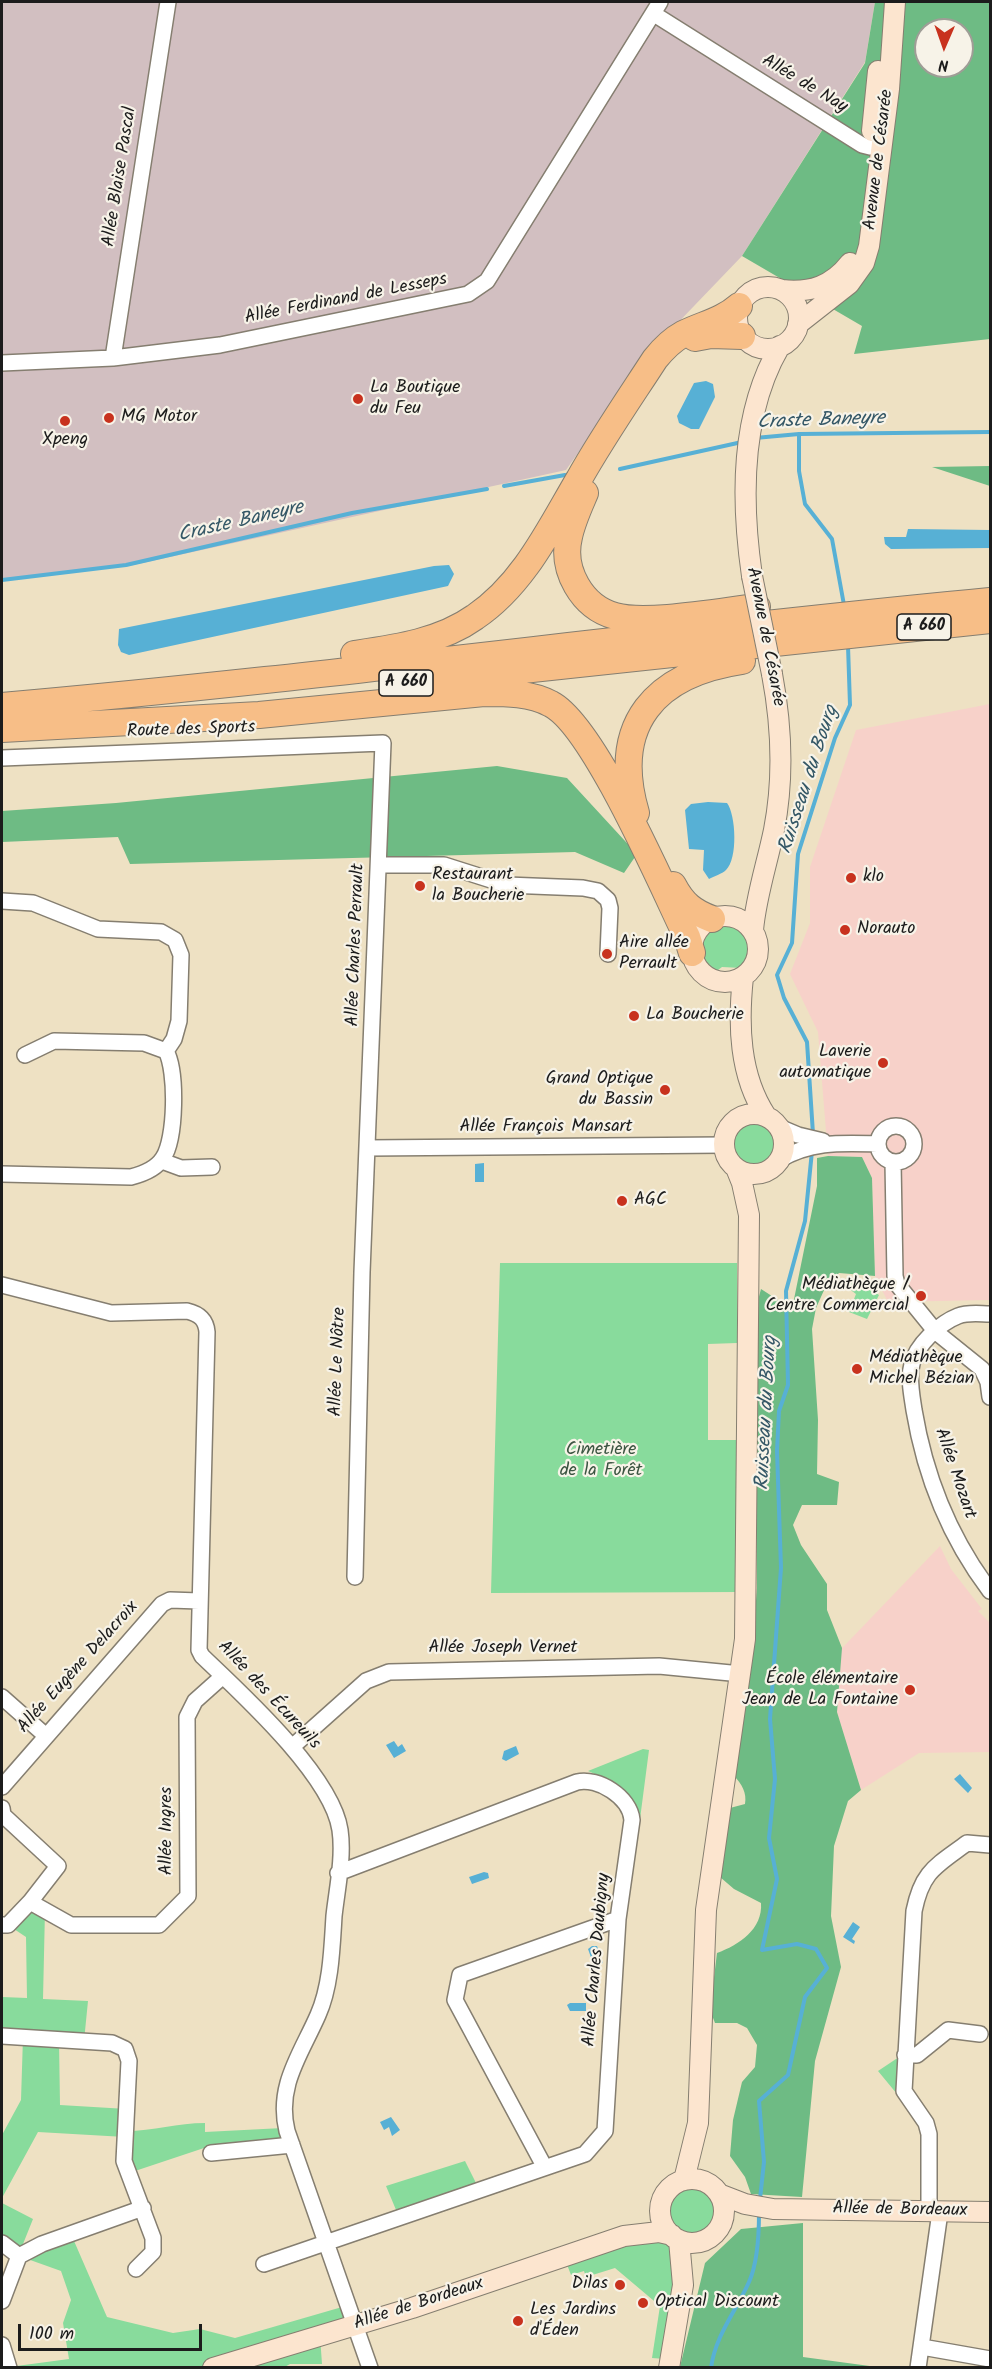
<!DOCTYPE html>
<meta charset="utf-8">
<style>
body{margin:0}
#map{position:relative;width:992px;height:2369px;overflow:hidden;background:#eee1c3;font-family:Kalam,sans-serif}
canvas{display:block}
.frame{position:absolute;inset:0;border:3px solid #1c1c1c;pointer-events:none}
.north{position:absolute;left:914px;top:18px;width:60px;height:60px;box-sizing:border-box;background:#f7f3e8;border:2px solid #9f9d96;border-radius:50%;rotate:182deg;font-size:16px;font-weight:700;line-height:24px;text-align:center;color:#1c1c1c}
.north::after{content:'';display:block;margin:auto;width:21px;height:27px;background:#c8321e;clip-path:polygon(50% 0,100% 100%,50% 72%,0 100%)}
.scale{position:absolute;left:18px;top:2324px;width:184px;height:27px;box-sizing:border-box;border:3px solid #1c1c1c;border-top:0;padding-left:8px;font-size:18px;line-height:21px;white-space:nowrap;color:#1c1c1c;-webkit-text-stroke:4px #f7f3e8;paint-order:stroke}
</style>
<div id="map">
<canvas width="992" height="2369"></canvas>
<div class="frame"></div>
<div class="north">N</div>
<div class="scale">100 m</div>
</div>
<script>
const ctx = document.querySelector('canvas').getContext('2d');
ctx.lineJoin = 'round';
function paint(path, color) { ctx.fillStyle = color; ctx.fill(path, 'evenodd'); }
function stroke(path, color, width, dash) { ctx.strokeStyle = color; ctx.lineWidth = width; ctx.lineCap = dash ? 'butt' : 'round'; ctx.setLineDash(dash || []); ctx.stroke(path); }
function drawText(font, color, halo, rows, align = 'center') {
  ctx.font = font + ' Kalam,sans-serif'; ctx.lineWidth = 4.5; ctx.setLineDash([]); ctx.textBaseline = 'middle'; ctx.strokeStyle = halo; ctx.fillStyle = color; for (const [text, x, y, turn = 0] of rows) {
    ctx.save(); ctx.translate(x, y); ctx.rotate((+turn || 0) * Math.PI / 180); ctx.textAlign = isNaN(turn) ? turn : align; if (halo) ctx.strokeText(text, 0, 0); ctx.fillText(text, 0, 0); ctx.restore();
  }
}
paint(new Path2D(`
 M 990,704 L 990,1300 L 888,1302 L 875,1276 L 872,1178 L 862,1157 L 828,1156 L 818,1032 L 790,974 L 810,923 L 810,867 L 856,730 Z
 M 940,1546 L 951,1569 L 982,1609 L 978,1611 L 990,1623 L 990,1752 L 919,1753 L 861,1790 L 823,1668 Z`), '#f7d1c9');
paint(new Path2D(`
 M 2,2 L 875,2 L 865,62 L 742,256 L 646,356 L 566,470 L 129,566 L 2,580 Z`), '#d2bfc1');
paint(new Path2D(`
 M 729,923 C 746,932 759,951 742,968 L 722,967 L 714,973 L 699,960 C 699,936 705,927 729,923 Z
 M732 1144a21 21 0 1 1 42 0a21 21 0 1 1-42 0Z
 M 500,1263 L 737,1263 L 737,1343 L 708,1344 L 708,1440 L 738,1440 L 739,1592 L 491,1593 Z
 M 856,1279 L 879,1295 L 867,1319 L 849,1312 L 856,1294 L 844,1285 Z
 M 643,1749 L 649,1750 L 640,1819 C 626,1791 617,1784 588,1771 Z
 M 30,1902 L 45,1910 L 43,1999 L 88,2001 L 84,2041 L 59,2040 L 60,2105 L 127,2109 L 126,2131 C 153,2131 178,2123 205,2123 L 205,2132 L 283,2128 L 286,2141 L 204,2148 L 129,2173 L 125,2137 L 38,2132 L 2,2198 L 2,2135 L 21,2100 L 23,2037 L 2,2036 L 2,1997 L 27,1998 L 26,1937 L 8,1925 Z
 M 905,2053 L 904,2091 L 897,2094 L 878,2071 Z
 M 465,2161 L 479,2189 L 399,2217 L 386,2186 Z
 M668 2210a25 25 0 1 1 50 0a25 25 0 1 1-50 0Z
 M 2,2203 L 33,2219 L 19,2254 L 71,2234 L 107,2317 L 173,2333 L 200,2329 L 235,2338 L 349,2305 L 356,2326 L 320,2336 L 322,2364 L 290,2364 L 283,2368 L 9,2367 L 69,2359 L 63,2323 L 71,2300 L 61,2271 L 19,2256 L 2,2243 Z
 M 648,2239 L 666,2239 L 675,2248 L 677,2283 L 665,2359 L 652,2358 L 660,2306 L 615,2268 L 586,2277 L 584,2271 L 571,2275 L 566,2262 Z`), '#88db9c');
paint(new Path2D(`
 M 875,2 L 990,2 L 990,339 L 854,354 L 862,326 L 742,256 L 865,63 ZM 926,30 L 962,30 L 962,66 L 926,66 Z
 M 990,466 L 990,486 L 932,467 Z
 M 497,766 L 567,778 L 637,854 L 624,873 L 575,852 L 130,864 L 118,837 L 2,842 L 2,811 L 116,803 Z
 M 828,1156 L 862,1157 L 872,1178 L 875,1276 L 839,1273 L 825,1288 L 816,1308 L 812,1329 L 818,1420 L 817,1474 L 839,1482 L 837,1505 L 802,1505 L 793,1525 L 801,1545 L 827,1584 L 827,1610 L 842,1648 L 837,1712 L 861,1790 L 848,1801 L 834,1846 L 831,1916 L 841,1967 L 815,2061 L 802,2197 L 751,2194 L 745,2177 L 730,2156 L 733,2120 L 742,2082 L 755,2067 L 757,2045 L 747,2028 L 737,2023 L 715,2023 L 710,2010 L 717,1953 C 739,1945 763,1929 761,1903 L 734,1889 L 720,1877 L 730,1808 L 745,1804 C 747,1793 742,1784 734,1776 L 750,1677 L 757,1588 L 755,1312 L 761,1289 L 792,1309 L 817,1186 L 817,1158 Z
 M 803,2223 L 803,2357 L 877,2367 L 680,2367 L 705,2263 L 741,2229 Z`), '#6ebb84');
paint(new Path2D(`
 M 706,381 L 713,384 L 715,397 L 699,429 L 691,429 L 679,423 L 677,416 L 694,383 Z
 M 908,529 L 990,530 L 990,548 L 891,549 L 885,544 L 884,537 L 906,537 Z
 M 449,565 L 454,574 L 448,586 L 129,655 L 121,652 L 118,645 L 119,629 L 434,566 Z
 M 708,802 L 727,803 C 736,815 738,859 726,870 C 722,874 714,876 709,879 L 703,870 L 704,850 L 689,849 L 685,810 L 691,804 Z
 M 484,1163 L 484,1182 L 475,1182 L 475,1164 Z
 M 394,1741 L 398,1747 L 402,1744 L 406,1751 L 394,1758 L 386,1745 Z
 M 516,1746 L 519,1754 L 506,1761 L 502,1759 L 504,1751 Z
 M 960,1774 L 972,1788 L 968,1793 L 954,1779 Z
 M 484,1872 L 488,1873 L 489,1878 L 472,1884 L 469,1877 Z
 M 853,1922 L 860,1927 L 852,1939 L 855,1941 L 854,1944 L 843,1937 Z
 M 592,1946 L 597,1946 L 603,1963 L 594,1966 L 588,1949 Z
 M 570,2003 L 586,2003 L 586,2011 L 570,2011 L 567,2005 Z
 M 391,2117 L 400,2130 L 392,2136 L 389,2127 L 384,2130 L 380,2122 Z`), '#57b0d5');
stroke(new Path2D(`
 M 799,434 L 799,471 L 805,504 L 832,539 L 844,605
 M 755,438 L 799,434 L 990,432
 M 620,469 L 742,442
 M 504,486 L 565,475
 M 2,580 L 126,565 L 352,513 L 487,489
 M 813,1134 L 807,1042 L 784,998 L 777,975 L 792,943 L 798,854 L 835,738 L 850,705 L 848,646
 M 760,2199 L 764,2162 L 759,2101 L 788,2075 L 805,1997 L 827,1968 L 816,1949 L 797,1944 L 762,1950 L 777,1879 L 769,1838 L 775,1779 L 770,1719 L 781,1568 L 777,1451 L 779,1411 L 788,1385 L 786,1291 L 805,1221 L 812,1151
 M 711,2368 C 715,2336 736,2311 749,2282 C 758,2262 759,2235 759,2213`), '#57b0d5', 4);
const street = new Path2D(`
 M 654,14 L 862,145 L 870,147
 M 113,358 L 168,2
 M 2,363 L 113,358 L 220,345 L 468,294 L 487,281 L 660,2
 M 2,758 L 383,743 L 362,1272 L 355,1577
 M 380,865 L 444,865 L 507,885 L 583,888 L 598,891 L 608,900 L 610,908 L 608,954
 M 2,901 L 33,903 L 98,929 L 161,932 L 175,940 L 181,955 L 179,1021 L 174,1039 L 166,1051 C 177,1071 176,1139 163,1158 C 156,1169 143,1174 131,1177 L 2,1174
 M 25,1055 L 54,1041 L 144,1043 L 166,1051
 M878 1144a18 18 0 1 1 36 0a18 18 0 1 1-36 0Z
 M 779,1127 L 798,1135 L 823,1141
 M 368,1148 L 724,1145
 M 779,1160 C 811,1141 841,1143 877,1144
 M 162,1161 L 181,1168 L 212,1167
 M 893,1162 L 895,1276 L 897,1284 L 936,1332 L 982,1369 L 988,1382 L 990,1397
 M 2,1285 L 111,1313 L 187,1311 C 200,1314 206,1320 207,1332 L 199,1650 L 202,1656 C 242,1694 332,1776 340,1830 C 344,1857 337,1889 334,1916 C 332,1948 331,1986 318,2015 C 301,2054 276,2086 287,2131 L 370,2368
 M 990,1314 C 980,1314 968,1312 958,1316 C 940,1323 916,1345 912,1364 C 908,1378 912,1396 914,1410 C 925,1476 950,1538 990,1591
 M 2,1697 L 45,1735
 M 292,1747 L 366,1681 L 389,1672 L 659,1666 L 741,1674
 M 2,1787 L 162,1604 L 170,1600 L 199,1601
 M 2,1808 L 3,1815 L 58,1866 L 30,1902 L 8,1925 L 2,1925
 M 30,1902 L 71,1925 L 159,1925 L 188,1896 L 187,1717 L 195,1701 L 223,1676
 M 2,2036 L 112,2043 L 125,2049 L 129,2061 L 124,2161 L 153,2238 L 153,2252 L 136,2269
 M 905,2055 L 917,2055 L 948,2030 L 980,2034
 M 211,2153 L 292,2145
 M 544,2166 L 455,2000 L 460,1975 L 618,1919
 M 929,2212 L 929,2134 L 926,2123 L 904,2091 L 914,1911 C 922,1871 936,1866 967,1843 L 990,1845
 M 2,2243 L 19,2256 L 2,2301
 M 19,2256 L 42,2244 L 143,2208
 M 264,2264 L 585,2154 L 605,2131 L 618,1919 L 632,1820 C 630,1797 598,1777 577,1782 L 338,1873
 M 2,2345 L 9,2368
 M 922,2347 L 990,2359
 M 918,2368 L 940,2212`);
const secondary = new Path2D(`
 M 872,131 L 878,71
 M737 318a31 31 0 1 1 62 0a31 31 0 1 1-62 0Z
 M 782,290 C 811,293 832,286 850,263
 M 798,324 L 849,284 L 864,263 L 869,246 L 889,89 L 895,2
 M 752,576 C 741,500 740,414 780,346
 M692 949a33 33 0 1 1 66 0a33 33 0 1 1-66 0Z
 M 753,930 C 756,896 767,864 774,830 C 784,778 782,727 772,674
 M 743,977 C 738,1024 739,1075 766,1116
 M724 1144a30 30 0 1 1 60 0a30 30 0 1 1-60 0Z
 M660 2211a32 32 0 1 1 64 0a32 32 0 1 1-64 0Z
 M 684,2180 L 698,2123 L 706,1910 L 745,1639 L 749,1215 L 742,1183 L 736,1168
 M 719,2194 L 745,2204 L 773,2209 L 990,2212
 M 213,2368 L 412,2308 L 624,2236 L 659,2232 L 672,2235
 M 669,2368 L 683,2285 L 679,2240`);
const highway = new Path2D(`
 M 695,338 L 711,335 L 742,336
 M 585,493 C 579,507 572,522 569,537 C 561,570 582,607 615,616 C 646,625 722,611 757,607
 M 354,654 C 395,648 440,642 475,617 C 524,584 550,528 579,479 C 602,438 629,399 655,359 C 663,349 672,340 683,334 C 703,324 722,321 739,306
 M 429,680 L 990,620
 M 2,706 C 332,677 660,632 990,601
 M 2,729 L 259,715 L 484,693 C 506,693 531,693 551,704 C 594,726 663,888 687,937 L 692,953
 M 636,813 C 610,724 655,674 742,661
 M 673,885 C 683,904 693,912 712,919`);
stroke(street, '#857e70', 18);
stroke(secondary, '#857e70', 22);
stroke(highway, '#857e70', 28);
stroke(street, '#fff', 15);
stroke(secondary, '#fce5cf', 20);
stroke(highway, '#f7be87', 26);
const secondaryBridge = new Path2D(`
 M 752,576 L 772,674`);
stroke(secondaryBridge, '#857e70', 22, []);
stroke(secondaryBridge, '#fce5cf', 20);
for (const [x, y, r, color] of [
 [358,399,6,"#c8321e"],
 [109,418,6,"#c8321e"],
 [65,421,6,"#c8321e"],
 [851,878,6,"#c8321e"],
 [420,886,6,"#c8321e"],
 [845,930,6,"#c8321e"],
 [607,954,6,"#c8321e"],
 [634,1016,6,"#c8321e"],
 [883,1063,6,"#c8321e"],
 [665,1090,6,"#c8321e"],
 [622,1201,6,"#c8321e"],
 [921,1296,6,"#c8321e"],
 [857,1369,6,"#c8321e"],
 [910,1690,6,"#c8321e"],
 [620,2285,6,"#c8321e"],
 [643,2303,6,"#c8321e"],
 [518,2321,6,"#c8321e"]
]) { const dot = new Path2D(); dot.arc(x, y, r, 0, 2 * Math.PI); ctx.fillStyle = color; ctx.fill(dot); stroke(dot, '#f7f3e8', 2); }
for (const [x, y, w] of [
 [924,627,54],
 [406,683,54]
]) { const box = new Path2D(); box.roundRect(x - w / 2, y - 13, w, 26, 4.5); ctx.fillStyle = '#f7f3e8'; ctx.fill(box); stroke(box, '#1c1c1c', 1.5); }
drawText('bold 16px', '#1c1c1c', null, [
 ["A 660",924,627],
 ["A 660",406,683]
]);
drawText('18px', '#1c1c1c', '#f7f3e8', [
 ["Allée de Nay",804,85,31],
 ["Avenue de Césarée",880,160,-83],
 ["Allée Blaise Pascal",121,177,-81],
 ["Allée Ferdinand de Lesseps",346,300,-11],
 ["Avenue de Césarée",764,637,79],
 ["Route des Sports",191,731,-2],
 ["Allée Charles Perrault",357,945,-88],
 ["Allée François Mansart",546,1128],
 ["Allée Le Nôtre",339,1362,-88],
 ["Allée Mozart",954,1474,71],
 ["Allée Joseph Vernet",503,1649],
 ["Allée Eugène Delacroix",79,1668,-48],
 ["Allée des Écureuils",268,1696,47],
 ["Allée Ingres",168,1831,-90],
 ["Allée Charles Daubigny",598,1960,-85],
 ["Allée de Bordeaux",900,2211,1],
 ["Allée de Bordeaux",419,2305,-18]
]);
drawText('18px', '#1c1c1c', '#f7f3e8', [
 ["La Boutique",370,389],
 ["du Feu",370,410],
 ["MG Motor",121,418],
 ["Xpeng",65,441,"center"],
 ["Restaurant",432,876],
 ["la Boucherie",432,897],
 ["klo",863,878],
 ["Norauto",857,930],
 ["Aire allée",619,944],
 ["Perrault",619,965],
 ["La Boucherie",646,1016],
 ["Laverie",871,1053,"right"],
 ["automatique",871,1074,"right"],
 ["Grand Optique",653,1080,"right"],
 ["du Bassin",653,1101,"right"],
 ["AGC",634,1201],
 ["Médiathèque /",909,1286,"right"],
 ["Centre Commercial",909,1307,"right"],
 ["Médiathèque",869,1359],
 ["Michel Bézian",869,1380],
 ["École élémentaire",898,1680,"right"],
 ["Jean de La Fontaine",898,1701,"right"],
 ["Dilas",608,2285,"right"],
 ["Optical Discount",655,2303],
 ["Les Jardins",530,2311],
 ["d'Éden",530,2332]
], 'left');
drawText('18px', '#3c5542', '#f7f3e8', [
 ["Cimetière",601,1451],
 ["de la Forêt",601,1472]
]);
drawText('italic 20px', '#345766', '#f7f3e8', [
 ["Craste Baneyre",821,422,-2],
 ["Craste Baneyre",241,523,-13],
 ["Ruisseau du Bourg",810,780,-72],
 ["Ruisseau du Bourg",768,1413,-87]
]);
</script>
